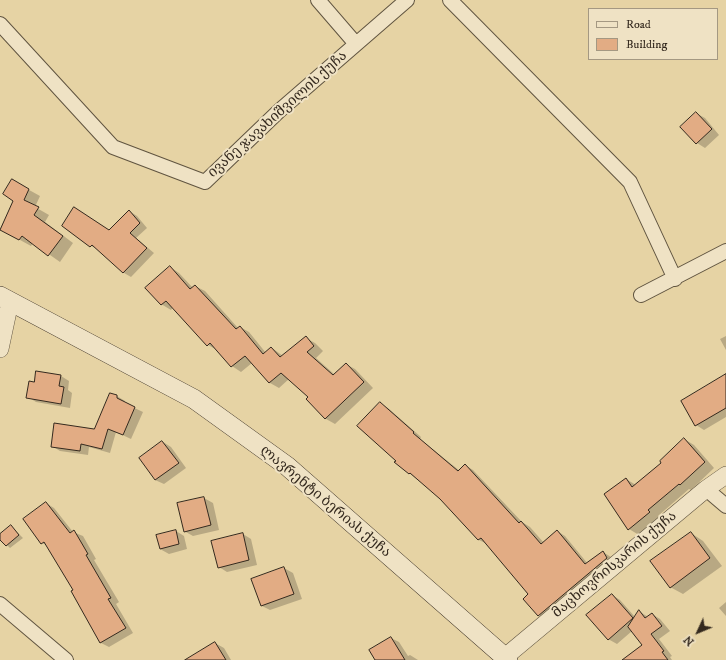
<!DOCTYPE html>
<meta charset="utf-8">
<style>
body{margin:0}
#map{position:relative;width:726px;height:660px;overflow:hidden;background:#e6d3a4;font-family:"IM FELL DW Pica",serif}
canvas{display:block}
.legend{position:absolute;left:588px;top:8px;width:130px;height:52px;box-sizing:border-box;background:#efe2c4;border:1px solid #a49882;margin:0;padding:5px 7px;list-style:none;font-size:12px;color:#34291e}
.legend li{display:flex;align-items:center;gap:8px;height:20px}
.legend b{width:20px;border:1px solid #a49882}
.north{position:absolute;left:678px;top:612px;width:40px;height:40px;-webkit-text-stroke:3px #efe2c4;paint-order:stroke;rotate:226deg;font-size:11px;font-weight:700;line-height:16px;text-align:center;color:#34291e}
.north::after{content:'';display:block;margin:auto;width:14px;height:18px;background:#34291e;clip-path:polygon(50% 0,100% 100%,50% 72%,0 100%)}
</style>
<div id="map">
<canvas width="726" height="660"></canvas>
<ul class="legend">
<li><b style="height:5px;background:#efe2c4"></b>Road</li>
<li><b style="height:11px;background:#e2ac84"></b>Building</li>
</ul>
<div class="north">N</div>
</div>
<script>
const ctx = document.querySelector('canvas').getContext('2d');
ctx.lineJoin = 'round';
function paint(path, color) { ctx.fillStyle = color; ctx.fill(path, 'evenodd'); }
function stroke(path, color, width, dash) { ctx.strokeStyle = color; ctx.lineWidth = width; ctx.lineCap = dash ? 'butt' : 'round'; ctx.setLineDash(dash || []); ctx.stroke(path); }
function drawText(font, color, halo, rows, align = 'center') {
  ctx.font = font + ' "IM FELL DW Pica","Noto Serif Georgian",serif'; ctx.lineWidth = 4; ctx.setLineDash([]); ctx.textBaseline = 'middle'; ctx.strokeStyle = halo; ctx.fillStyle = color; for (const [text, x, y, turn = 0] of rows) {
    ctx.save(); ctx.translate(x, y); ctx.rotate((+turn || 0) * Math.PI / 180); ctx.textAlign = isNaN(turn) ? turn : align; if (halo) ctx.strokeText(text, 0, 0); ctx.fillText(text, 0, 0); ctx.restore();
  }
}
paint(new Path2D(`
 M 696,113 L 705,118 L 719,135 L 705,148 L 697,143 L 682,127 Z
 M 13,181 L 40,196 L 35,207 L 49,215 L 45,222 L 73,243 L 60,262 L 33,243 L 31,246 L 0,229 L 14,200 Z
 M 75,208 L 109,231 L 129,211 L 137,216 L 147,228 L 136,238 L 154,253 L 131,277 L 124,273 L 99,250 L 91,246 Z
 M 170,267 L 179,273 L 193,288 L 195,286 L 205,291 L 238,328 L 240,327 L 249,332 L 266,353 L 272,348 L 283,356 L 306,338 L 315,343 L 323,351 L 316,358 L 334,374 L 346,364 L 355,369 L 373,388 L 335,424 L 326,419 L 307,399 L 309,397 L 289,379 L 279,388 L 270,383 L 252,363 L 241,372 L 232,366 L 217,350 L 208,345 L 173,307 L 171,310 L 161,304 Z
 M 726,336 L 726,350 L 720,339 Z
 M 37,372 L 61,376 L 69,381 L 68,390 L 72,393 L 70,408 L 36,402 L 28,397 L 35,383 Z
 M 726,376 L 726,417 L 704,430 L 696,425 Z
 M 117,396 L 125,401 L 124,403 L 143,412 L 131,439 L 116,432 L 110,453 L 89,447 L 88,455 L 60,451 L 52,446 L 95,430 Z
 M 380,403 L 388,408 L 421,437 L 420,439 L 460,471 L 465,465 L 473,470 L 522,522 L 530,527 L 544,543 L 557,531 L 565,536 L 588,564 L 603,552 L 611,557 L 615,564 L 547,620 L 539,615 L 524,599 L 530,594 L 487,544 L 479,540 L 441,498 L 409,473 L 397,460 Z
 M 684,439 L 694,445 L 714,468 L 691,490 L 689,489 L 658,516 L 660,518 L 639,535 L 629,529 L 626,479 L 636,485 L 663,463 Z
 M 163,442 L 171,447 L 186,468 L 164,484 L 155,480 Z
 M 204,498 L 213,503 L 219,530 L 193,536 L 184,531 Z
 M 46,503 L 54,508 L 73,532 L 83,536 L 96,559 L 94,560 L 119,602 L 116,604 L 133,633 L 109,647 L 101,643 L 74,590 L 48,546 L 42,543 Z
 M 11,526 L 23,538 L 10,548 L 0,538 L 0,535 Z
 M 176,531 L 184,536 L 187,549 L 169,554 L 160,549 Z
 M 691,533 L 703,541 L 722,566 L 683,594 L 670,587 Z
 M 243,534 L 251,539 L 257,565 L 227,572 L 219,567 Z
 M 284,568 L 293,573 L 302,599 L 270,610 L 262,606 Z
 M 612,595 L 620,600 L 635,617 L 639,611 L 648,617 L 652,614 L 660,619 L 670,631 L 659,639 L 672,656 L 670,657 L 672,660 L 625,660 L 644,645 L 632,631 L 617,644 L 608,639 Z
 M 726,602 L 726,616 L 719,608 Z
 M 391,638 L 399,642 L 408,656 L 410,655 L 418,660 L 376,660 Z
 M 215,643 L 224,648 L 231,660 L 192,660 Z`), '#0003');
const building = new Path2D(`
 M 696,112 L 712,129 L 696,144 L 680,127 Z
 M 12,179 L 29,189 L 24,200 L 39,207 L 34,215 L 63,236 L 48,256 L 22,236 L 19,240 L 0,230 L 13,201 L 3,194 Z
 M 74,207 L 109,230 L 129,210 L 140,223 L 130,233 L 147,248 L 123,273 L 92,245 L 90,247 L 62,226 Z
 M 170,266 L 190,289 L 195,285 L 236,329 L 240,326 L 263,354 L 271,347 L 280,357 L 306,336 L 314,346 L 307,352 L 333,375 L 346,363 L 364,382 L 325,419 L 306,399 L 308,397 L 281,373 L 269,383 L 245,356 L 231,367 L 210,343 L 207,346 L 166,301 L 161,305 L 145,288 Z
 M 36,371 L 61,375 L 59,386 L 64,387 L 61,404 L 26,398 L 29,381 L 34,382 Z
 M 726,374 L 726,408 L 695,426 L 681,401 Z
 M 110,393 L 117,395 L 117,398 L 135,407 L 123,435 L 108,429 L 102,449 L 81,444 L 80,451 L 51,447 L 54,423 L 94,429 Z
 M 380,402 L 414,432 L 413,433 L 458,471 L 465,464 L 519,523 L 521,521 L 541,544 L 557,530 L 585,564 L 603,551 L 607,558 L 538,616 L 523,599 L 528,594 L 481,538 L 478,540 L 440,499 L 410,473 L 409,474 L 394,462 L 396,461 L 357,426 Z
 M 684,438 L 705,462 L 680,485 L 679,484 L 648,510 L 650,512 L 628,530 L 604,494 L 626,478 L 632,487 L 661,463 L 660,461 Z
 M 162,441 L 179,463 L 155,480 L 139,458 Z
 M 204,497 L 211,525 L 184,532 L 177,503 Z
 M 46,502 L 70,533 L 74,530 L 88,554 L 86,555 L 111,598 L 108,599 L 126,628 L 100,643 L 71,591 L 73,590 L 44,542 L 41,544 L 23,519 Z
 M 11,525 L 19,535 L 6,546 L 0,540 L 0,534 Z
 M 176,530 L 179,544 L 160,549 L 156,535 Z
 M 691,532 L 710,558 L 670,588 L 650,561 Z
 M 243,533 L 249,560 L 218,568 L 211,541 Z
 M 284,567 L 294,594 L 261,606 L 251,579 Z
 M 612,594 L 633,618 L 608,640 L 586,615 Z
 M 639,610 L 645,618 L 652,613 L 662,626 L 651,634 L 664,651 L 662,652 L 668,660 L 622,660 L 642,645 L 628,627 Z
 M 391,637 L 405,660 L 375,660 L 369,650 Z
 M 215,642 L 226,660 L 185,660 Z`);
paint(building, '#e2ac84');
stroke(building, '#34291e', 1);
const minor = new Path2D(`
 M 318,0 L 356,44
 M 450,0 L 630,182 L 675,279
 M 0,24 L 113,147 L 205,182 L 279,111 L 407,0
 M 641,295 L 726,251
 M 706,489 L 726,506
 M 0,604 L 66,660`);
const tertiary = new Path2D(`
 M 0,349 L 10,302
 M 505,657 L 706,489 L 726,475`);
const secondary = new Path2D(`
 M 0,296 L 194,399 L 287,466 L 508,660`);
stroke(minor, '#605440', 16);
stroke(tertiary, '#605440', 18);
stroke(secondary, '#34291e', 20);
stroke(minor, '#efe2c4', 14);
stroke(tertiary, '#efe2c4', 17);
stroke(secondary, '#efe2c4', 19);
drawText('14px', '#34291e', '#efe2c4', [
 ["ივანე ჯავახიშვილის ქუჩა",278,115,-42],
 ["ლავრენტი ბერიას ქუჩა",325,502,40],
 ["მაცხოვრისკარის ქუჩა",615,565,-40]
]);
</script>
